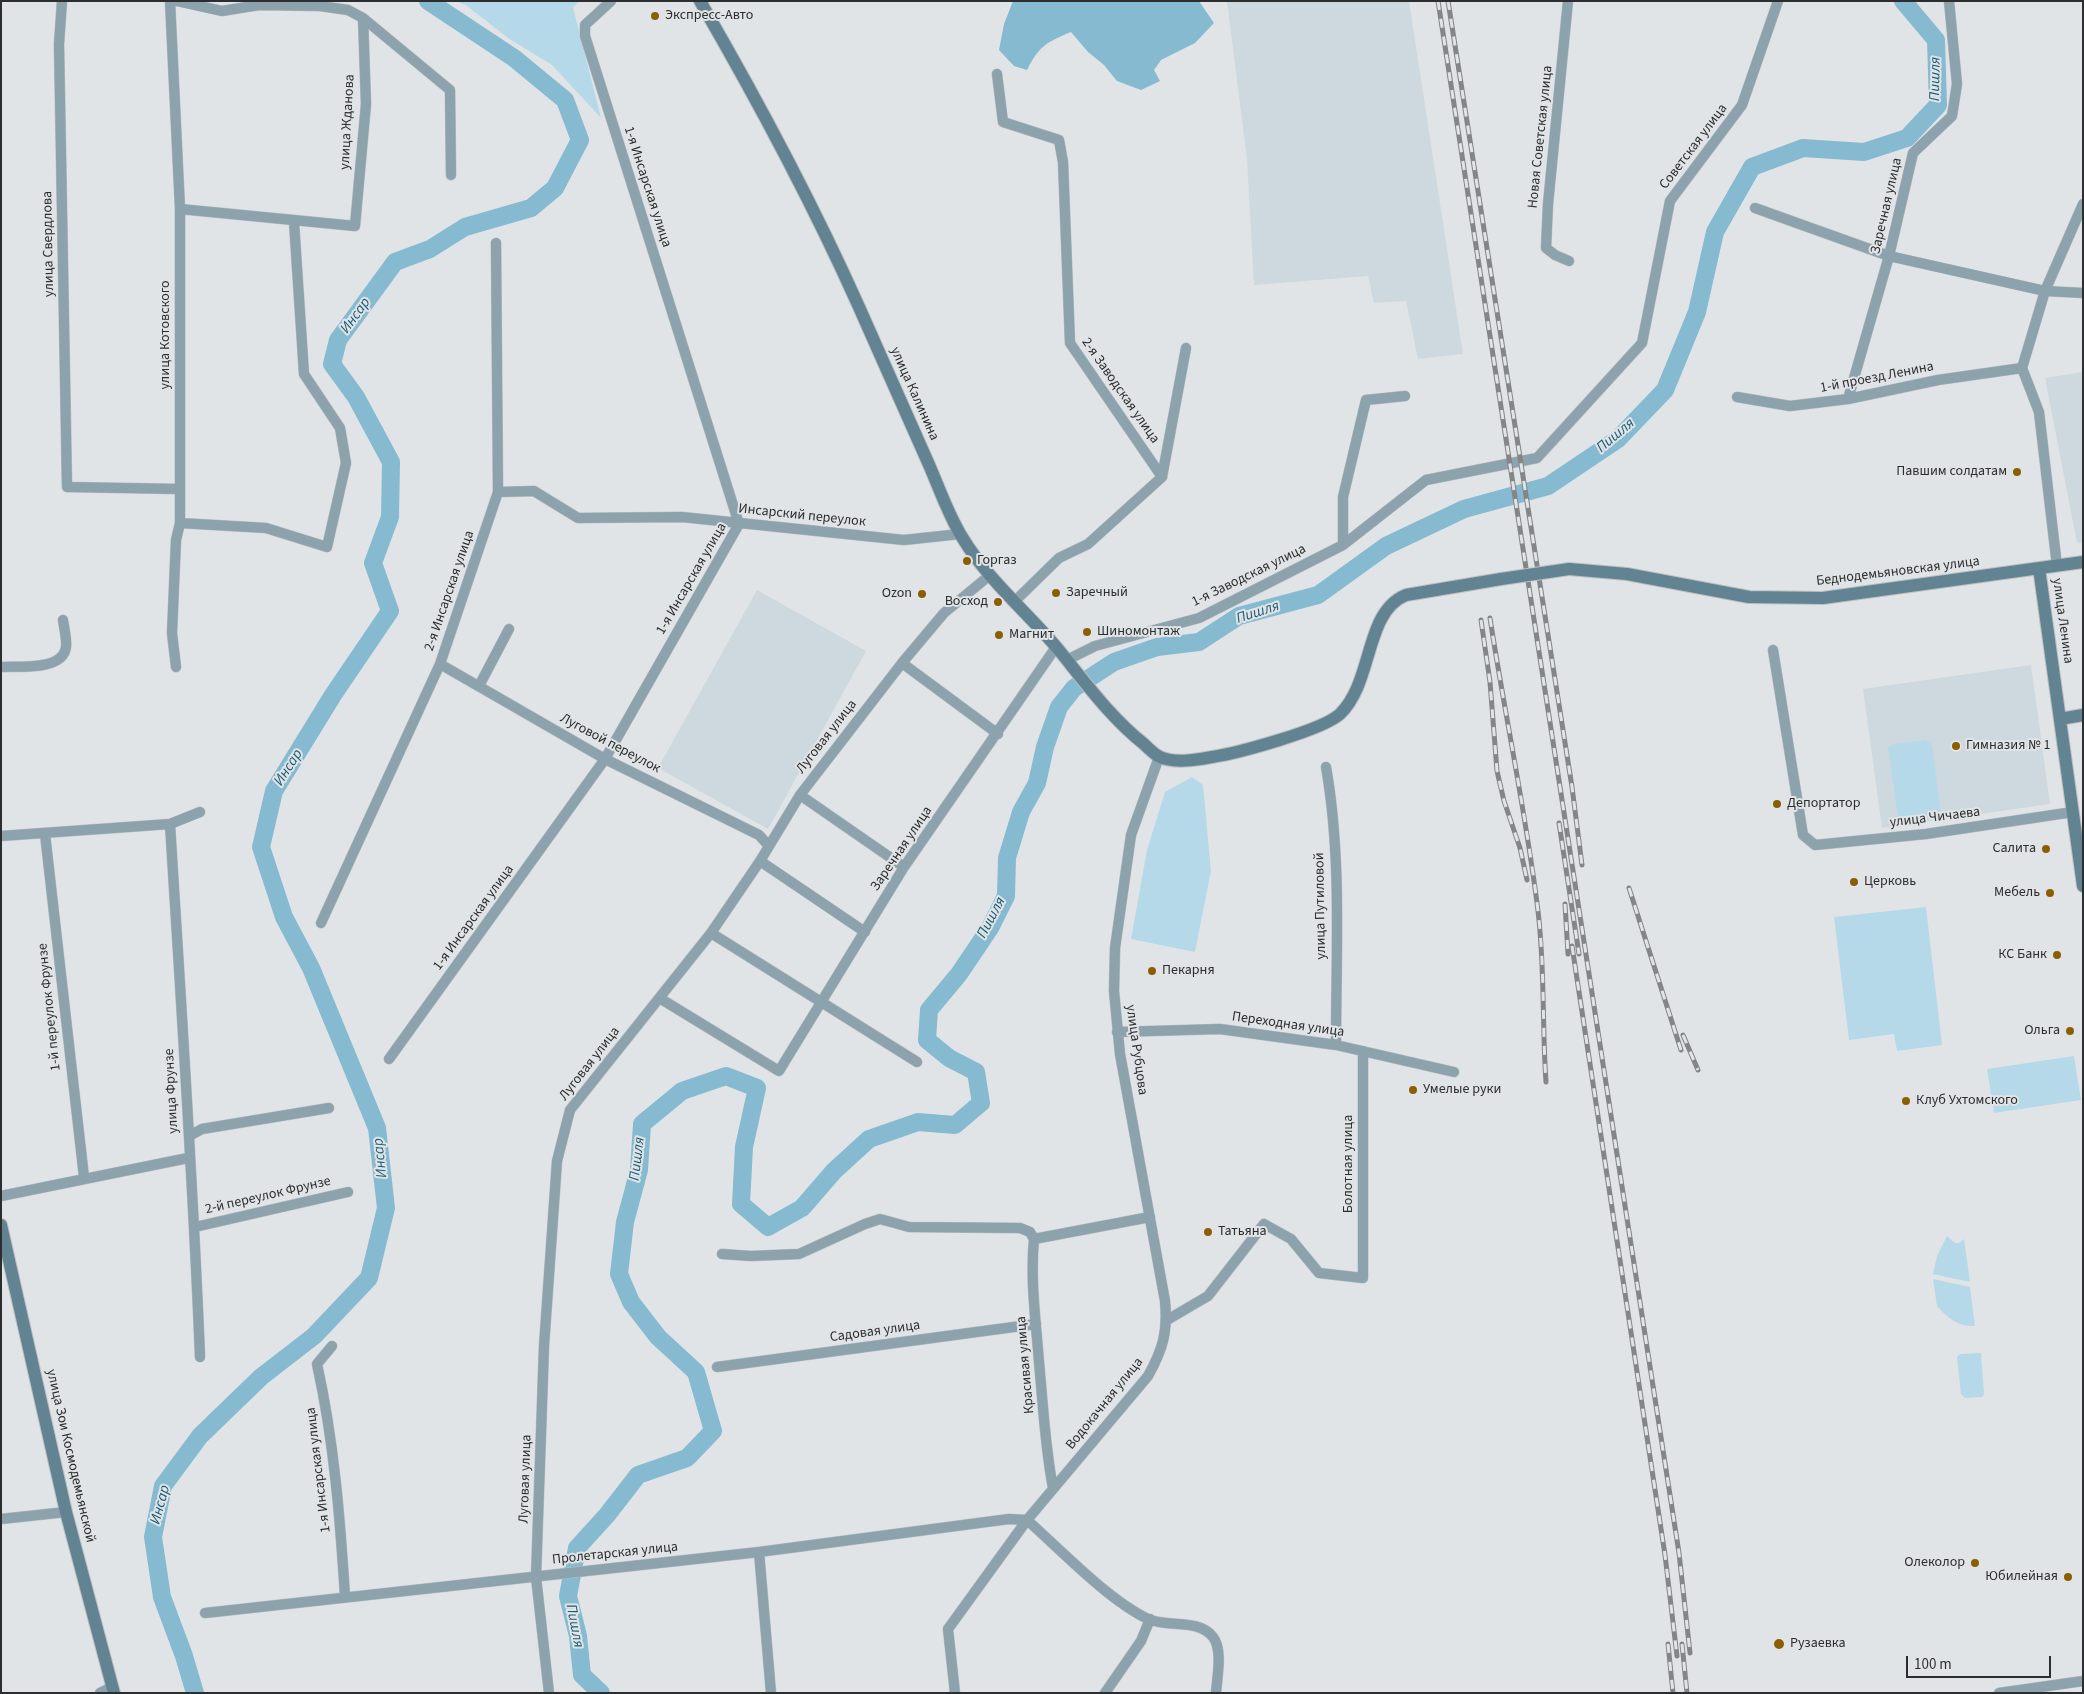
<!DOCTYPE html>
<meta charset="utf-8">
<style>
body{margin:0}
#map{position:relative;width:2084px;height:1694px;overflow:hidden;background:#e1e4e6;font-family:"Source Sans 3",sans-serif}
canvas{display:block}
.frame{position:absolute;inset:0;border:2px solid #2c2d2e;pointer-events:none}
.scale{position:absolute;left:1906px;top:1656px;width:145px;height:22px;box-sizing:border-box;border:2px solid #2c2d2e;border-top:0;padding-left:6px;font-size:15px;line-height:18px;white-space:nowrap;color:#2c2d2e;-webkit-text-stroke:4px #e1e4e6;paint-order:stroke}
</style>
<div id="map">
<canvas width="2084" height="1694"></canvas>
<div class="frame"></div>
<div class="scale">100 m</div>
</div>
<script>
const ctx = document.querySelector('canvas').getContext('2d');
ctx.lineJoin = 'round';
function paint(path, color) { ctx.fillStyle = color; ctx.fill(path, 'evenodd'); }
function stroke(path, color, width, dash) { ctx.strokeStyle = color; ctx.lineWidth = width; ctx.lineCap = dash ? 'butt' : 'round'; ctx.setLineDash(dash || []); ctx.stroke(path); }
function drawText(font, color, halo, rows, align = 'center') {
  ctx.font = font + ' "Source Sans 3",sans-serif'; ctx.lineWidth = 4; ctx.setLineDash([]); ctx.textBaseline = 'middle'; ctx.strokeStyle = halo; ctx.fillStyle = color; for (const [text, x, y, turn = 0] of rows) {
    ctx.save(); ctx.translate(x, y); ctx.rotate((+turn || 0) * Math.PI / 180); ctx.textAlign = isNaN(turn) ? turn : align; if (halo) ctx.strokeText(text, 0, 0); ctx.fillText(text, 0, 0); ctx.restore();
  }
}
paint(new Path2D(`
 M 1227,1 L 1409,1 L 1463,354 L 1418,359 L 1406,301 L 1374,303 L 1368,276 L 1254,285 L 1247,159 Z
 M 2083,372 L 2083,542 L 2077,543 L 2045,378 Z
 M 757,590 L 866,651 L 768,829 L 658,768 Z
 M 2031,665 L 2050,804 L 1882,828 L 1863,689 Z`), '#cdd9de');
paint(new Path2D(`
 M 456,1 L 580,1 L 573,7 L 601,118 L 552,65 L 508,38 L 467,6 Z
 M 1925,740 L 1932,745 L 1941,816 L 1903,823 L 1898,817 L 1888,748 L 1893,744 Z
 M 1192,777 L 1203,785 L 1211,871 L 1195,952 L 1131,939 L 1147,850 L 1165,792 Z
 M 1926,907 L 1942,1045 L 1897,1051 L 1894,1034 L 1849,1040 L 1834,917 Z
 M 2074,1056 L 2081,1100 L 1994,1113 L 1987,1069 Z
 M 1947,1236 L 1955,1243 L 1959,1243 L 1964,1239 L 1970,1282 L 1933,1274 L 1937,1256 Z
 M 1933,1279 L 1970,1287 L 1975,1326 C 1958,1327 1948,1318 1937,1306 Z
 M 1981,1353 L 1984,1394 L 1982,1397 L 1965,1398 L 1961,1394 L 1957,1357 L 1960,1354 Z`), '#b6d9e9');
paint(new Path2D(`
 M 1013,1 L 1199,1 L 1214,23 L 1195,43 L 1161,60 L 1154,70 L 1160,81 L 1141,90 L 1117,81 L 1104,65 L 1088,52 L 1071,32 C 1047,42 1039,46 1027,70 L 1014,66 L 999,50 L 1004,24 Z`), '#85bad1');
stroke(new Path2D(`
 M 195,1693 L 184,1656 L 162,1597 L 153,1537 L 163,1486 L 200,1436 L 261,1377 L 314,1336 L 369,1278 L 386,1208 L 377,1128 L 311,968 L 284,917 L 261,847 L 274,791 L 333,695 L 390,611 L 373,563 L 390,517 L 391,462 L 356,397 L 332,364 L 338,340 L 395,262 L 430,249 L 465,227 L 531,208 L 555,188 L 580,140 L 565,100 L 514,58 L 428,1
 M 601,1693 L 582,1675 L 578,1636 L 568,1596 L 577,1548 L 607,1515 L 638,1475 L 687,1458 L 713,1431 L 696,1372 L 658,1337 L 631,1302 L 619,1274 L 625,1222 L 639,1170 L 642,1124 L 682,1091 L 726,1076 L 757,1088 L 744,1147 L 741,1204 L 768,1227 L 802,1208 L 834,1171 L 869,1139 L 918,1122 L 955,1125 L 981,1103 L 976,1072 L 949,1058 L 927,1040 L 929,1010 L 959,974 L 990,928 L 1006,896 L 1007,858 L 1021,812 L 1037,783 L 1045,747 L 1059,707 L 1074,688 L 1114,662 L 1157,647 L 1199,642 L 1239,616 L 1318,595 L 1386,546 L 1464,509 L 1548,486 L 1618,439 L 1665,390 L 1697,312 L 1715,232 L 1752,167 L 1803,148 L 1864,152 L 1907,138 L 1938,105 L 1936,40 L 1903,1`), '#85bad1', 18);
const street = new Path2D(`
 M 62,1 L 59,44 L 67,487 L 180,489
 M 170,1 L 180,209 L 180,523 L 176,540 L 172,633 L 176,667
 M 177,1 L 222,11 L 259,5 L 320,6 L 348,10 L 363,18 L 450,90 L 451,175
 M 1568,1 L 1548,204 L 1546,248 L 1555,255 L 1569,261
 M 997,74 L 1003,122 L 1059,140 L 1063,162 L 1070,343 L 1162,477 L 1088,544 L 1059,558 L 1015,601
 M 1755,208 L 1889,256 L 2045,291 L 2083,293
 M 180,209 L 355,226 L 366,104 L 363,18
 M 1737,397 L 1790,406 L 1848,399 L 1938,380 L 2022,368
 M 1848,399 L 1889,256 L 1913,153 L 1952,116 L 1957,84 L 1949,1
 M 1162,477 L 1186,348
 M 498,492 L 534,491 L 578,518 L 682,517 L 904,540 L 960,534
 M 180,523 L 266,528 L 327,547 L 346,463 L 340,428 L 304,374 L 294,222
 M 1343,545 L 1343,497 L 1366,400 L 1405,396
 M 2057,566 L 2039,412 L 2022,368 L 2045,291 L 2083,204
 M 1773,650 L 1803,835 L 1815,845 L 1926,834 L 2073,812
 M 1067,660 L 1095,646 L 1199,618 L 1343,545 L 1426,480 L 1537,458 L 1642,343 L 1670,201 L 1742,105 L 1778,1
 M 902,663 L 998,734
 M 440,664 L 605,759 L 759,835 L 768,845
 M 1,667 C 19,666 63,671 66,647 C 67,639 64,628 63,620
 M 479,686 L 509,629
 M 1326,767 C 1342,858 1336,953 1336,1045
 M 800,795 L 904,867
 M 170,824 C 181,1002 193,1179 200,1357
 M 45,834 L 84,1177
 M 1,836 L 170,824 L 200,812
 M 760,861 L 865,932
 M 321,923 L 440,664 L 498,492 L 496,243
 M 711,933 L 917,1062
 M 661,999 L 779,1071 L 904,867 L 1056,647
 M 1117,1032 L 1220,1029 L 1336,1045 L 1454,1072
 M 389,1059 L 605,759 L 739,524 L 585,36 L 585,25 L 611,1
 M 189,1136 L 202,1129 L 329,1108
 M 1,1196 L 188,1158
 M 195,1227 L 348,1192
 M 1034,1239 C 1030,1280 1036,1322 1039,1362 C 1043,1404 1045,1447 1053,1488
 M 1034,1239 L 1150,1217
 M 722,1254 L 751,1256 L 799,1254 L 865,1224 L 880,1219 L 909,1227 L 1020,1228 L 1030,1232 L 1034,1239
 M 1167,1320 L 1208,1296 L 1264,1224 L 1291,1239 L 1319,1273 L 1363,1278 L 1363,1051
 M 332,1346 L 317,1364 C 334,1441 340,1518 345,1596
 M 717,1367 L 1036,1324
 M 1,1519 L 66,1512
 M 1027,1520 C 1061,1550 1108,1600 1148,1619 C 1168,1628 1198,1618 1213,1637 C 1223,1650 1217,1677 1216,1693
 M 759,1552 L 771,1693
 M 205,1613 L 759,1552 L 1009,1519 L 1027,1520
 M 100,1693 L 112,1687
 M 549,1693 L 536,1577 L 544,1346 L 557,1161 L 570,1110 L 711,933 L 760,861 L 800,795 L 902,663 L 944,613 L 990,575
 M 955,1693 L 948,1629 L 1027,1520 L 1148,1376 C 1163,1349 1168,1332 1165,1301 L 1120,1054 L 1114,991 L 1115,948 L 1131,835 L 1159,757
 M 1105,1693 L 1141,1641 L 1150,1619
 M 1999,1693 L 2083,1681`);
const secondary = new Path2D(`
 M 700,1 C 758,101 812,202 859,307 C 881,357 904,408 926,458 C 938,484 947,513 962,537 C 987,579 1026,611 1058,649 C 1085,682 1110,717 1144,744 C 1148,748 1153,753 1158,756 C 1173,764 1196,760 1212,757 C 1238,753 1323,730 1340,714 C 1374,681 1364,612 1406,595 L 1501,579
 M 2039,568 L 2083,886
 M 1569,569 L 1627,574 L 1749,597 L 1823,598 L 2083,562
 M 2060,719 L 2083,715
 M 1,1225 L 66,1512 L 114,1693`);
stroke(street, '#bdbfc1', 11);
stroke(secondary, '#bdbfc1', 14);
stroke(street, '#8ca3ad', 10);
stroke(secondary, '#628392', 12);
const rail = new Path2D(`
 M 1438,1 L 1644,1328 L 1679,1553 L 1690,1653
 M 1448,1 L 1572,787 L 1582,865
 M 1490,618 C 1505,716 1526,813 1538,911 C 1545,968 1542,1025 1546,1082
 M 1481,620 L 1490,682 L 1497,771 L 1504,801 L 1520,848 L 1527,880
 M 1559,823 L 1579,954
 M 1629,888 L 1681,1050
 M 1565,904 L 1568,954
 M 1572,946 L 1665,1555 L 1677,1656
 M 1683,1035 L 1698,1070
 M 1668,1644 L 1673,1693
 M 1682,1644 L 1687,1693`);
stroke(rail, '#838587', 5);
stroke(rail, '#e1e4e6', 3, [9]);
const secondaryBridge = new Path2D(`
 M 1501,579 L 1569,569`);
stroke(secondaryBridge, '#bdbfc1', 14, []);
stroke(secondaryBridge, '#628392', 12);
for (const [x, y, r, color] of [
 [655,16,5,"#8b5f01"],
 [2017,472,5,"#8b5f01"],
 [967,561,5,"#8b5f01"],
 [1056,593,5,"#8b5f01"],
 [922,594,5,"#8b5f01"],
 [998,602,5,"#8b5f01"],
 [1087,632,5,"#8b5f01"],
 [999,635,5,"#8b5f01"],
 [1956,746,5,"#8b5f01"],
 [1777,804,5,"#8b5f01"],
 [2046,849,5,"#8b5f01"],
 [1854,882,5,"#8b5f01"],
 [2050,893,5,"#8b5f01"],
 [2057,955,5,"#8b5f01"],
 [1152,971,5,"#8b5f01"],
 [2070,1031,5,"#8b5f01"],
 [1413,1090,5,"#8b5f01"],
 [1906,1101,5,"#8b5f01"],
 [1208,1232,5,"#8b5f01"],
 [1975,1563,5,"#8b5f01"],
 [2068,1577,5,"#8b5f01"],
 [1779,1644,6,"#8b5f01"]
]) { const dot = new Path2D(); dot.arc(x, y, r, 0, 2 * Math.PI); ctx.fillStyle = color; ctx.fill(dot); stroke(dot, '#e1e4e6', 2); }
drawText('14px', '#2c2d2e', '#e1e4e6', [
 ["Экспресс-Авто",665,16],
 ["Павшим солдатам",2007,472,"right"],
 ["Горгаз",977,561],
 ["Заречный",1066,593],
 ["Ozon",912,594,"right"],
 ["Восход",988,602,"right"],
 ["Шиномонтаж",1097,632],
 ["Магнит",1009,635],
 ["Гимназия № 1",1966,746],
 ["Депортатор",1787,804],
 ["Салита",2036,849,"right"],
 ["Церковь",1864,882],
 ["Мебель",2040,893,"right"],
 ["КС Банк",2047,955,"right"],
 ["Пекарня",1162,971],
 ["Ольга",2060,1031,"right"],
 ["Умелые руки",1423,1090],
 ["Клуб Ухтомского",1916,1101],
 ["Татьяна",1218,1232],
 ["Олеколор",1965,1563,"right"],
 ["Юбилейная",2058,1577,"right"],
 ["Рузаевка",1790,1644]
], 'left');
drawText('14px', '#2c2d2e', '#e1e4e6', [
 ["улица Жданова",348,122,-87],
 ["Новая Советская улица",1541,137,-84],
 ["Советская улица",1694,147,-53],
 ["1-я Инсарская улица",647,187,72],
 ["Заречная улица",1887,206,-77],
 ["улица Свердлова",49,244,-91],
 ["улица Котовского",166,335,-90],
 ["1-й проезд Ленина",1877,378,-11],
 ["2-я Заводская улица",1120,391,55],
 ["улица Калинина",914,394,66],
 ["Инсарский переулок",802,516,6],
 ["Беднодемьяновская улица",1898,572,-7],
 ["1-я Заводская улица",1249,576,-26],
 ["1-я Инсарская улица",692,579,-60],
 ["2-я Инсарская улица",450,591,-71],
 ["улица Ленина",2062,621,82],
 ["Луговая улица",827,737,-52],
 ["Луговой переулок",610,744,28],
 ["улица Чичаева",1935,818,-7],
 ["Заречная улица",902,849,-56],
 ["улица Путиловой",1321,906,-91],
 ["1-я Инсарская улица",474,918,-54],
 ["1-й переулок Фрунзе",50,1007,-96],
 ["Переходная улица",1288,1025,8],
 ["улица Рубцова",1136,1050,82],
 ["Луговая улица",590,1064,-52],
 ["улица Фрунзе",172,1091,-93],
 ["Болотная улица",1349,1164,-90],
 ["2-й переулок Фрунзе",268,1196,-13],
 ["Садовая улица",875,1332,-8],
 ["Красивая улица",1026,1365,-95],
 ["Водокачная улица",1105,1404,-51],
 ["улица Зои Космодемьянской",70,1456,77],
 ["1-я Инсарская улица",319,1470,-97],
 ["Луговая улица",526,1479,-88],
 ["Пролетарская улица",615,1554,-6]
]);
drawText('italic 15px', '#1a5c75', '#e1e4e6', [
 ["Пишля",1936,79,-89],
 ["Инсар",356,316,-54],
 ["Пишля",1616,436,-40],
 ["Пишля",1258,613,-18],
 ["Инсар",289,768,-57],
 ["Пишля",992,918,-62],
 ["Инсар",381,1158,-96],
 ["Пишля",638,1159,-83],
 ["Инсар",161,1505,-75],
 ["Пишля",574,1626,79]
]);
</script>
